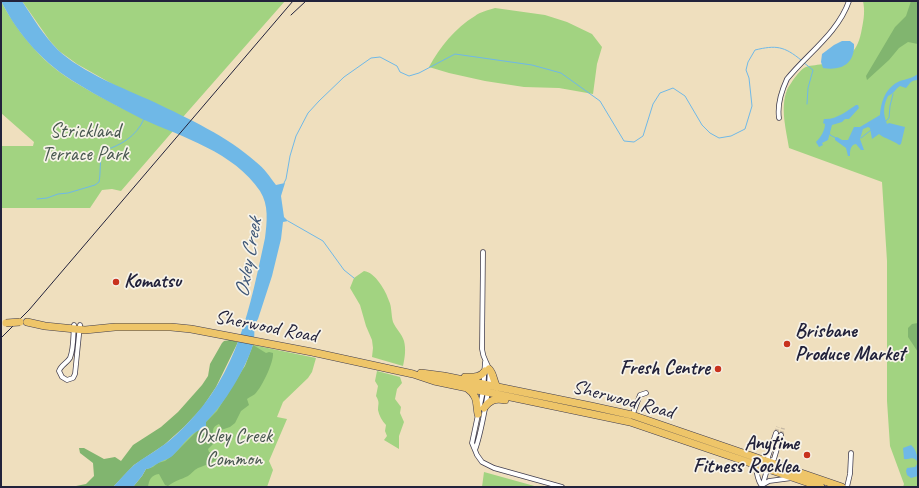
<!DOCTYPE html>
<style>
body{margin:0}
#map{position:relative;width:919px;height:488px;overflow:hidden;background:#efdfbe;font-family:Caveat,sans-serif}
canvas{display:block}
.frame{position:absolute;inset:0;border:2px solid #22223b;pointer-events:none}
</style>
<div id="map">
<canvas width="919" height="488"></canvas>
<div class="frame"></div>
</div>
<script>
const ctx = document.querySelector('canvas').getContext('2d');
ctx.lineJoin = 'round';
function paint(path, color) { ctx.fillStyle = color; ctx.fill(path, 'evenodd'); }
function stroke(path, color, width, dash) { ctx.strokeStyle = color; ctx.lineWidth = width; ctx.lineCap = dash ? 'butt' : 'round'; ctx.setLineDash(dash || []); ctx.stroke(path); }
function drawText(font, color, halo, rows, align = 'center') {
  ctx.font = font + ' Caveat,sans-serif'; ctx.lineWidth = 3.5; ctx.setLineDash([]); ctx.textBaseline = 'middle'; ctx.strokeStyle = halo; ctx.fillStyle = color; for (const [text, x, y, turn = 0] of rows) {
    ctx.save(); ctx.translate(x, y); ctx.rotate((+turn || 0) * Math.PI / 180); ctx.textAlign = isNaN(turn) ? turn : align; if (halo) ctx.strokeText(text, 0, 0); ctx.fillText(text, 0, 0); ctx.restore();
  }
}
paint(new Path2D(`
 M 1,1 C 12,23 28,43 45,60 C 61,75 82,87 101,97 C 125,110 149,121 173,131 L 121,191 L 112,189 L 102,190 L 90,208 L 1,208 L 1,146 L 33,146 L 34,142 L 1,113 Z
 M 22,1 L 285,1 L 183,117 L 114,85 L 77,64 L 59,51 L 50,41 Z
 M 863,1 L 918,1 L 918,487 L 903,487 L 904,484 L 890,446 L 887,401 L 887,261 L 882,182 L 789,148 C 786,129 780,108 787,90 C 790,84 800,69 806,67 C 811,65 819,65 824,64 C 849,60 858,52 862,28 C 864,18 865,11 863,1 Z
 M 495,8 L 545,15 L 567,22 L 592,34 L 602,47 L 597,64 L 593,94 L 559,88 L 524,87 L 485,81 L 449,73 L 429,67 C 440,47 455,28 475,16 C 480,12 489,10 495,8 Z
 M 364,271 C 375,272 386,291 389,301 C 392,307 391,315 393,322 C 396,329 402,334 404,341 C 406,349 405,357 403,366 L 372,357 L 373,348 L 372,340 L 366,326 L 360,305 L 350,288 L 354,278 Z
 M 253,345 L 316,358 L 312,372 L 308,378 L 283,402 L 277,417 L 287,419 L 269,461 L 273,470 L 267,487 L 133,487 L 245,366 Z
 M 377,371 L 400,377 L 402,383 L 397,389 L 395,399 L 401,407 L 400,413 L 404,422 L 399,436 L 399,449 L 384,440 L 387,436 L 385,431 L 386,425 C 382,421 379,415 378,410 C 378,403 380,403 376,396 L 378,386 L 375,381 Z
 M 484,472 L 538,487 L 482,487 Z`), '#a2d381');
paint(new Path2D(`
 M 911,1 L 918,1 L 918,44 L 908,42 L 899,48 L 889,60 L 867,80 L 866,76 L 895,27 L 906,16 Z
 M 918,323 L 918,352 L 908,337 L 908,328 L 912,324 Z
 M 230,340 L 238,342 L 216,387 L 202,408 L 184,427 L 164,445 L 134,465 L 113,487 L 71,487 L 86,484 L 94,476 L 93,463 L 80,453 L 79,448 L 84,448 L 104,459 L 115,457 L 121,461 L 133,445 L 161,427 L 178,412 L 202,385 L 208,376 L 210,364 L 222,343 L 224,341 Z
 M 253,345 L 266,353 L 269,352 L 273,353 C 274,362 262,387 255,394 C 253,396 249,397 247,399 L 249,405 L 241,411 L 235,423 L 230,427 L 221,430 L 221,427 L 219,424 C 210,427 213,436 215,442 L 208,449 L 209,452 L 219,455 C 216,463 205,465 198,468 C 194,470 191,474 188,476 C 180,480 176,480 168,486 L 165,485 L 159,474 C 151,475 149,480 148,487 L 133,487 L 142,476 L 146,469 L 153,467 L 158,463 L 165,461 L 173,455 L 217,411 L 245,366 Z`), '#81b56f');
paint(new Path2D(`
 M 1,1 L 22,1 C 33,18 44,36 58,50 C 83,73 123,88 154,102 C 189,119 227,136 256,162 C 264,168 270,177 276,185 L 285,183 L 281,196 L 284,217 L 288,221 L 283,222 L 281,239 L 272,276 L 258,319 C 252,327 256,336 253,345 C 245,370 225,403 206,422 L 206,426 L 204,429 C 191,430 181,449 171,457 C 166,460 161,461 157,464 C 152,466 151,469 146,469 L 142,476 L 133,487 L 113,487 C 120,480 126,472 134,465 C 143,458 153,453 162,446 C 169,442 179,432 185,426 C 238,374 250,307 265,238 C 267,222 269,205 260,191 C 234,152 182,137 142,119 C 121,108 99,97 78,84 C 45,65 18,35 1,1 Z
 M 842,41 L 850,41 L 854,44 C 855,64 841,71 823,68 L 821,62 L 822,54 L 834,45 Z
 M 918,74 L 918,80 C 910,80 910,84 906,88 L 900,86 C 895,89 894,94 888,96 C 883,106 883,114 887,124 L 889,123 L 905,127 L 901,144 L 899,145 C 893,140 885,139 879,134 L 872,139 L 870,128 L 868,127 L 863,129 L 860,139 L 864,150 L 861,150 L 856,144 C 850,145 850,151 850,156 L 848,156 L 846,148 L 835,140 L 835,138 L 837,137 L 842,140 L 848,140 L 854,127 L 860,127 L 880,115 C 881,101 886,87 900,81 C 906,79 913,78 918,74 Z
 M 856,105 L 858,105 L 859,108 L 849,119 L 845,119 L 842,122 L 832,125 L 828,140 L 822,143 L 823,145 L 819,147 L 816,142 C 821,137 825,130 825,124 L 823,123 L 824,119 C 836,120 847,111 856,105 Z
 M 911,445 C 919,451 918,466 918,476 L 911,478 L 907,475 L 906,471 L 907,468 L 915,467 L 918,463 C 914,455 910,460 904,459 L 903,448 Z`), '#6fb8e7');
stroke(new Path2D(`
 M 803,62 L 813,70 L 808,88 L 807,104
 M 886,121 L 889,118 L 890,106 L 893,94
 M 829,131 L 830,135 L 836,138
 M 861,138 L 871,130
 M 284,183 L 286,179 L 290,156 L 296,136 L 308,113 L 319,101 L 344,77 L 371,58 L 380,57 L 397,66 L 400,72 L 409,76 L 419,73 L 455,54 L 532,65 L 561,73 L 600,101 L 624,141 L 634,142 L 643,136 L 653,104 L 660,93 L 673,88 L 685,96 L 702,125 L 710,133 L 719,138 L 731,136 L 745,129 L 752,106 L 749,78 L 746,70 L 748,62 L 755,50 C 776,45 784,46 801,60
 M 37,199 L 47,198 L 58,194 L 68,193 L 95,185 L 99,182 C 101,172 99,161 103,151 C 121,145 136,137 144,119
 M 288,221 L 323,241 L 344,270 L 354,278`), '#6fb8e7', 1);
stroke(new Path2D(`
 M 776,433 L 778,427
 M 781,435 L 783,428`), '#c6b9a4', 4, [4, 2]);
const street = new Path2D(`
 M 779,118 C 777,104 781,92 787,79 C 807,54 838,33 849,1
 M 74,325 C 73,335 74,348 70,358 C 67,363 61,365 59,371 L 62,377 L 67,380 L 73,378 L 75,374 L 80,325
 M 485,362 L 483,391 L 472,443 L 477,455 L 482,462 L 494,468 L 562,487
 M 632,416 L 640,395 L 646,393
 M 475,450 C 480,437 492,380 489,369 C 487,362 483,359 482,349 L 483,252
 M 769,462 L 774,459 L 781,435
 M 754,464 C 758,471 756,479 762,486
 M 762,485 L 769,481 L 792,478
 M 762,487 L 769,463 L 768,457 L 776,433
 M 847,487 L 850,474 L 851,453`);
const primary = new Path2D(`
 M 27,322 L 45,326 L 85,330 L 115,327 L 171,327 L 191,329 L 312,352 L 413,374 L 434,381 L 630,422 L 821,487
 M 489,369 C 494,374 493,381 497,387
 M 421,373 L 444,376 L 591,406 L 632,415 L 842,487
 M 465,377 C 473,377 480,378 485,371
 M 468,389 C 478,396 476,403 478,414
 M 484,408 C 490,400 495,398 505,400`);
stroke(street, '#413e4f', 5.5);
stroke(primary, '#413e4f', 8);
stroke(street, '#fff', 4);
stroke(primary, '#eec569', 7);
stroke(new Path2D(`
 M 291,15 L 306,1
 M 1,338 L 29,310 L 293,1`), '#22223b', 1);
const primaryBridge = new Path2D(`
 M 6,323 L 20,322`);
stroke(primaryBridge, '#413e4f', 8, []);
stroke(primaryBridge, '#eec569', 7);
for (const [x, y, r, color] of [
 [116,282,4,"#c8321e"],
 [787,344,4,"#c8321e"],
 [718,369,4,"#c8321e"],
 [807,455,4,"#c8321e"]
]) { const dot = new Path2D(); dot.arc(x, y, r, 0, 2 * Math.PI); ctx.fillStyle = color; ctx.fill(dot); stroke(dot, '#f7f3e8', 1.5); }
drawText('20px', '#485750', '#f7f3e8', [
 ["Strickland",85,132],
 ["Terrace Park",85,155],
 ["Oxley Creek",234,437],
 ["Common",234,460]
]);
drawText('bold 20px', '#22223b', '#f7f3e8', [
 ["Komatsu",124,282],
 ["Brisbane",795,332],
 ["Produce Market",795,355],
 ["Fresh Centre",710,369,"right"],
 ["Anytime",799,444,"right"],
 ["Fitness Rocklea",799,467,"right"]
], 'left');
drawText('20px', '#22223b', '#f7f3e8', [
 ["Sherwood Road",266,327,11],
 ["Sherwood Road",623,400,15]
]);
drawText('italic 21px', '#3d5677', '#f7f3e8', [
 ["Oxley Creek",249,258,-80]
]);
</script>
